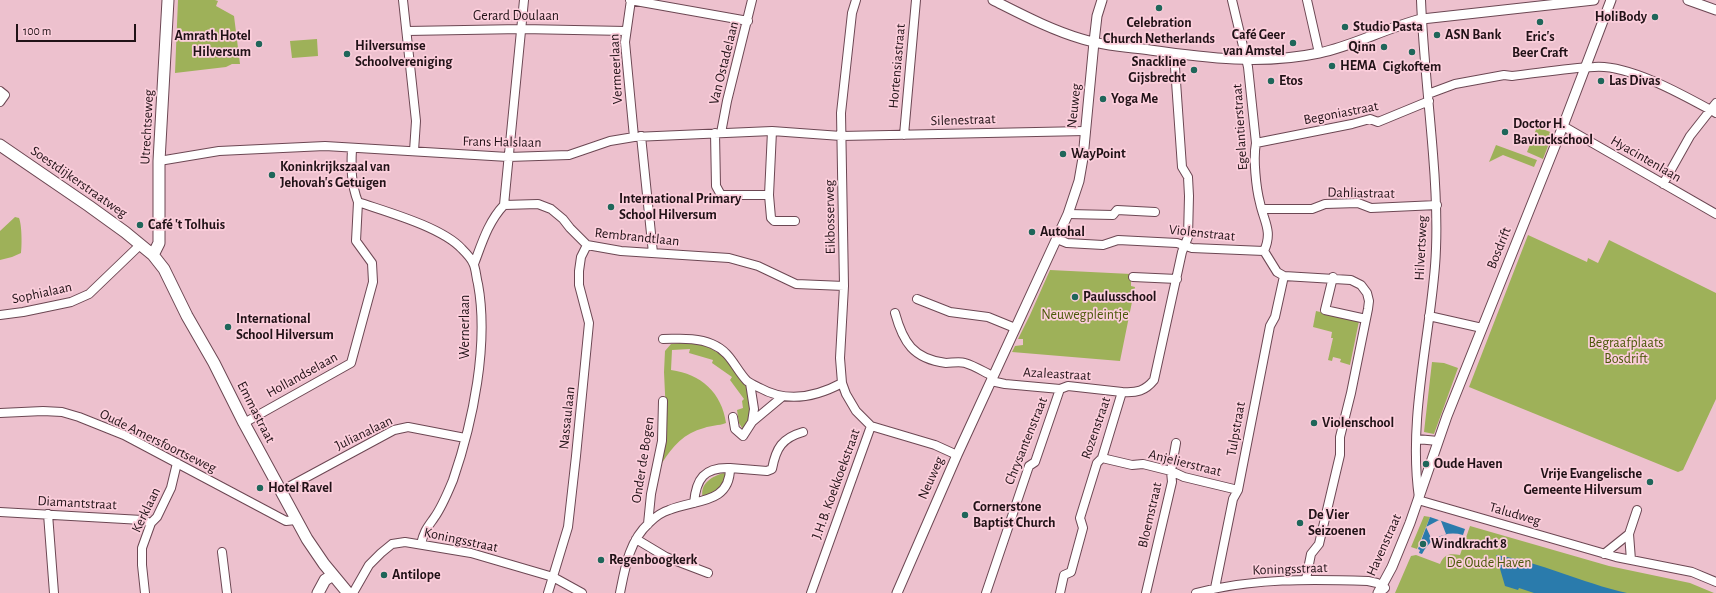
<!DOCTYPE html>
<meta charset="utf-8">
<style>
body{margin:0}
#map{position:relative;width:1716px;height:593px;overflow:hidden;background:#edc1ce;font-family:"Alegreya Sans",sans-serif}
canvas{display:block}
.scale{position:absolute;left:16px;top:24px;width:120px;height:18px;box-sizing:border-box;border:2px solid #211217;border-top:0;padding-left:5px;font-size:12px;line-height:14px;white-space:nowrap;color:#211217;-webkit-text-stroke:3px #fbcedb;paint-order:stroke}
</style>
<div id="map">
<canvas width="1716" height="593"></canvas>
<div class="scale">100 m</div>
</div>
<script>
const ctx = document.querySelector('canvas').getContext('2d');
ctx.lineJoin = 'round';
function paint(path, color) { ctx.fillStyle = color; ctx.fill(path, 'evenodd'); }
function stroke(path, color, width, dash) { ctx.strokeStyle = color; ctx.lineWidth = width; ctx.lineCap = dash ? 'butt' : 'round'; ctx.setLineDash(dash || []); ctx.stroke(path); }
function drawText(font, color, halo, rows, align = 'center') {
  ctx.font = font + ' "Alegreya Sans",sans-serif'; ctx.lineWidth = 3.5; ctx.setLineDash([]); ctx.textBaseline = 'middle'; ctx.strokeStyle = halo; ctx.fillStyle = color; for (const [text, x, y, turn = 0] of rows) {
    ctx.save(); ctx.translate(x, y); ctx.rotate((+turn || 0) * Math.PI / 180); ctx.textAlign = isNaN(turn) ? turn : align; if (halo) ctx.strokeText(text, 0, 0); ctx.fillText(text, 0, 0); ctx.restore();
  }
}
paint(new Path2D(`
 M 178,0 L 215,0 L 218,1 L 216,6 L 234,16 L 240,64 L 232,64 L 226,67 L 175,73 Z
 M 317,39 L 318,56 L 292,58 L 290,41 Z
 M 1537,127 L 1553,133 L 1543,159 L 1527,152 Z
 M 1496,145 L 1537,160 L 1534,167 L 1503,155 L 1489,162 Z
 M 15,217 L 19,218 C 22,225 22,246 21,253 L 12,257 L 0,260 L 0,231 Z
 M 1528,235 L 1587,262 L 1588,258 L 1598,263 L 1609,240 L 1716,293 L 1716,399 L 1683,470 L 1678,472 L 1469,387 Z
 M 1050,270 L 1131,274 L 1131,286 L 1135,287 L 1120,361 L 1012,352 L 1015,346 L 1023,345 L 1023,339 L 1018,339 L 1030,315 Z
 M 1316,311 L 1359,321 L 1350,365 L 1340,362 L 1341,359 L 1333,357 L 1332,361 L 1328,360 L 1333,338 L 1331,338 L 1332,332 L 1313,327 Z
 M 688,342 L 705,345 L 730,360 L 748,388 L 751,411 L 747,427 L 742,428 L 739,423 L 737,410 L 743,408 L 742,401 L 744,399 L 730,380 L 732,377 L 712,363 L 713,360 L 689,353 L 690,349 L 672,350 L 671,370 C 701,374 722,393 726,423 C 718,426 712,425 704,428 C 684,433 673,446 662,463 L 666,415 L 664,372 L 665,351 L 671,344 Z
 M 1432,362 L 1444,363 L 1458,368 L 1434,434 L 1424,432 Z
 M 724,473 L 727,475 C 721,487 715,493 703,498 C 699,484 712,476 724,473 Z
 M 1424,516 L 1430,517 L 1417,549 L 1411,547 Z
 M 1470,526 L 1609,566 L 1690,583 L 1714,593 L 1395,593 L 1411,556 L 1416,555 L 1440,564 C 1444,554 1450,553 1460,555 Z`), '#9eb159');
paint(new Path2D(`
 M 1430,517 L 1465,529 L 1463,535 C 1446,530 1430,538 1422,554 L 1419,553 L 1420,550 L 1418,549 ZM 1439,520 L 1441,521 L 1446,534 L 1432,540 L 1426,527 Z
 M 1496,555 C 1541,562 1582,583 1627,593 L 1534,593 L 1519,588 L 1518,590 L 1505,586 Z`), '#2a7bac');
const minor = new Path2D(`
 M 403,0 L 416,121 L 414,151
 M 630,0 L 748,21
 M 631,0 L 625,42 L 634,137
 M 856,0 L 852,13 L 841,113 L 844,286 L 840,358 L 842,383 L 846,394 L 856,411 L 871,426 L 935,445 L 957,455
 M 1232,0 L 1248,67 L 1256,143 C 1253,158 1256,188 1260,203 C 1264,222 1273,231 1264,251
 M 1307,0 L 1319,53
 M 407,31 L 522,29 L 626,31
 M 0,91 L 5,95 L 0,102
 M 1428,94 L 1455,84 L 1504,75 L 1512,76 C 1539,73 1567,68 1594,67 C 1629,64 1685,96 1716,113
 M 1563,126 L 1716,214
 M 715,133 L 716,186 L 721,195 L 769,195 L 772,131
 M 721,133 L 727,101 L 752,0
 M 904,135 L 916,0
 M 641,136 L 653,253
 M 1256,143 L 1352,124 L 1370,119 L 1378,122 L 1429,101
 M 352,149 C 351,167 351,184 358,202 C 387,212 442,227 462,249 C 466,253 471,258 473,263 C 476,268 476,277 478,284 C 489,344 473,422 453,480 C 448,492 442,507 434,518 C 427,528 424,531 421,544
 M 159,161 L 219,151 L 325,146 L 508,157 L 569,155 L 610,141 L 634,137 L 772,131 L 841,136 L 1085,131
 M 1663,184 L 1690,136 L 1716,103
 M 769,195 L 771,218 L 774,221 L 795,221
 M 504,205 L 524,0
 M 1262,209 L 1312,209 L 1325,204 L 1358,203 L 1371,208 L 1437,205
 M 1068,214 L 1113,215 L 1117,210 L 1155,212
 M 1057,239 L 1067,243 L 1103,245 L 1118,240 L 1177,243 L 1192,248 L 1264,251 L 1277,272 L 1284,276 L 1351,280 L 1361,285 L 1367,293 L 1369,301 L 1368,309 L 1351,393 L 1340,437 L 1340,455 L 1319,544 L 1311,554 L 1306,579
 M 474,264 C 482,243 488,222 504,205 L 538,204 L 551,209 L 563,219 L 570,228 L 587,245 L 621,251 L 729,258 L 758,266 L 796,284 L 844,286
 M 1133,277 L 1177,279
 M 1333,277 L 1325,310 L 1366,319
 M 917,299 L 950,312 L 988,317 L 1015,328
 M 895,313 C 903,342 913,359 946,363 C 952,363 959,361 965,363 C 975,366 984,372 993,376
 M 0,315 L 23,312 L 71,302 L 89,294 L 140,245
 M 1429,316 L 1482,328
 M 663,339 C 679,339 696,337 712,344 C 731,352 734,367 747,381 C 751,384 756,386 760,388 C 787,403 816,397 842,383
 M 991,381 L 1005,384 L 1060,389 L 1068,386 L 1122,392
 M 750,383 L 754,409 L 752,422
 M 0,413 L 43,411 L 62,412 L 79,417 L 124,435 L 286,521 L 296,520
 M 733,417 L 735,429 L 743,436 L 752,422 L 782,397
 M 244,423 L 351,363 L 373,282 L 372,263 L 356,241 L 358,202
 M 1417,439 L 1438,441
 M 1102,458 L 1132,465 L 1143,464 L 1171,471 L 1184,477 L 1238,490
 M 730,468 L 767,471 L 772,469 C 776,448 782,438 803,432
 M 281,491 L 394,430 L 408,427 L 465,438
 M 1419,498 C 1408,421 1429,342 1435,266 C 1438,229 1436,191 1433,154 C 1429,103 1423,51 1421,0
 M 1418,500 L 1616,557 L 1692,572 L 1716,582
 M 0,512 L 142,520 L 151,523
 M 48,514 L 54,593
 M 648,524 L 651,494 L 662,441 L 663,401
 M 1629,534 L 1631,560
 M 636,539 L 666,557 L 708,573
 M 222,552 L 227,593
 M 1604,554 L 1629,534 L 1637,510
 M 1215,588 L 1233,499 L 1238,490 L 1270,326 L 1275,317 L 1284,276
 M 145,593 L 142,565 L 142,548 L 151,523 L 157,517 L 171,488 L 177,463
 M 353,593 L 369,565 L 381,553 L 392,544 L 405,542 L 471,553 L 553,577 L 582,593
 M 548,593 L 568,527 L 576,456 L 589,323 L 579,285 L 579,271 L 581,257 L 587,245
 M 620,593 C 625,568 629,541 649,523 C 654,518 662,512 669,510 C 694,499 730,505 730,468 C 704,467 696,479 694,503
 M 811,593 L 871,426
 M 986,593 L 1029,466 L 1035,462 L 1060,389
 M 1060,593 L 1064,575 L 1071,572 L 1083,528 L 1080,518 L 1097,463 L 1102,458 L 1122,392 C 1137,393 1145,391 1154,380 L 1182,252 L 1188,237 L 1189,196 L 1188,177 L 1182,167 L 1174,53
 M 1146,593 L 1172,482 L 1171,471 L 1176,443
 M 1196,593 C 1253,578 1311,579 1368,581 L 1377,583 L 1385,588 L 1384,589`);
const tertiary = new Path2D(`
 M 993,0 C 1021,14 1051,30 1082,39 C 1104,46 1127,47 1150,50 C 1206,58 1263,65 1319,53 C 1354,46 1387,27 1422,19 L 1594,0
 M 1688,0 L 1716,10
 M 897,593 L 957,455 L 1068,214 L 1079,181 L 1083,158 L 1094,42 L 1097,16 L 1102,0
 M 1378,593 L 1392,567 L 1410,523 L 1447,416 L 1563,126 L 1611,0`);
const secondary = new Path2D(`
 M 0,145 L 89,206 L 125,232 L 153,255 L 164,269 L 187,316 L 214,363 L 244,423 L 307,539 L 324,564 L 348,593
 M 153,255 L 159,243 L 159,161 L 168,0
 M 318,593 L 325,580 L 333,575`);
stroke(minor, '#6c4753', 10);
stroke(tertiary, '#6c4753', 11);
stroke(secondary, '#6c4753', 13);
stroke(minor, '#fff', 8);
stroke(tertiary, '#fff', 9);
stroke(secondary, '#fff', 11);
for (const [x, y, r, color] of [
 [1159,8,4,"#1f665a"],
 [1655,17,4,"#1f665a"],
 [1540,22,4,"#1f665a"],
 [1345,27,4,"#1f665a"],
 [1437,35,4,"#1f665a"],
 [1293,43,4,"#1f665a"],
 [259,44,4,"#1f665a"],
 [1384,47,4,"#1f665a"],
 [1412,52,4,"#1f665a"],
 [347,54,4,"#1f665a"],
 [1332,66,4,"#1f665a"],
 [1194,70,4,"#1f665a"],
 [1271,81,4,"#1f665a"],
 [1601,81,4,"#1f665a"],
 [1103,99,4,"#1f665a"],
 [1505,132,4,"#1f665a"],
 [1063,154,4,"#1f665a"],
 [272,175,4,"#1f665a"],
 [611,207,4,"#1f665a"],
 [140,225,4,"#1f665a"],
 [1032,232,4,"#1f665a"],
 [1075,297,4,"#1f665a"],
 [228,327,4,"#1f665a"],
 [1314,423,4,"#1f665a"],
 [1426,464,4,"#1f665a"],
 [1650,482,4,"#1f665a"],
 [260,488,4,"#1f665a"],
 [965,515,4,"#1f665a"],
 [1300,523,4,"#1f665a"],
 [1423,544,4,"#1f665a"],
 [601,560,4,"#1f665a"],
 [384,575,4,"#1f665a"]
]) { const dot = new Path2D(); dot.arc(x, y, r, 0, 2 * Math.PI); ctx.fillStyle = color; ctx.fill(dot); stroke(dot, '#fbcedb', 1.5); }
drawText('14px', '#211217', '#fbcedb', [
 ["Gerard Doulaan",516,16],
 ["Van Ostadelaan",724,63,-76],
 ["Hortensiastraat",897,66,-85],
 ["Vermeerlaan",616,69,-93],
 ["Neuweg",1074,106,-84],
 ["Begoniastraat",1341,113,-11],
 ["Silenestraat",963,120,-2],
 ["Utrechtseweg",147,127,-87],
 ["Egelantierstraat",1240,127,-94],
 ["Frans Halslaan",502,142,1],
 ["Hyacintenlaan",1646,159,30],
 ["Soestdijkerstraatweg",79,182,35],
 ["Dahliastraat",1361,193,1],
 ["Eikbosserweg",830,217,-91],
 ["Violenstraat",1202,233,6],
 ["Rembrandtlaan",637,237,6],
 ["Hilvertsweg",1421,248,-87],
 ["Bosdrift",1499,248,-68],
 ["Sophialaan",42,293,-12],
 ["Wernerlaan",465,327,-90],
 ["Azaleastraat",1057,374,3],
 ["Hollandselaan",302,375,-29],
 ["Emmastraat",256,412,63],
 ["Nassaulaan",567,418,-84],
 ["Rozenstraat",1096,428,-71],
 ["Tulpstraat",1236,429,-80],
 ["Julianalaan",364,433,-26],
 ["Oude Amersfoortseweg",158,441,26],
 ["Chrysantenstraat",1026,441,-68],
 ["Onder de Bogen",643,460,-81],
 ["Anjelierstraat",1185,463,14],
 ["Neuweg",931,478,-66],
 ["J.H.B. Koekkoekstraat",836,484,-70],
 ["Diamantstraat",77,503,3],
 ["Kerklaan",146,510,-64],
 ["Taludweg",1515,514,16],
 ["Bloemstraat",1150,515,-77],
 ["Koningsstraat",461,540,12],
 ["Havenstraat",1384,545,-66],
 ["Koningsstraat",1290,569,-2]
]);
drawText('bold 14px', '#211217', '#fbcedb', [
 ["HoliBody",1647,17,"right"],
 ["Celebration",1159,23,"center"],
 ["Church Netherlands",1159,39,"center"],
 ["Studio Pasta",1353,27],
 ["Café Geer",1285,35,"right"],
 ["van Amstel",1285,51,"right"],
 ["ASN Bank",1445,35],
 ["Amrath Hotel",251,36,"right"],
 ["Hilversum",251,52,"right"],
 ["Eric's",1540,37,"center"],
 ["Beer Craft",1540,53,"center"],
 ["Hilversumse",355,46],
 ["Schoolvereniging",355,62],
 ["Qinn",1376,47,"right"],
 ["Snackline",1186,62,"right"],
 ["Gijsbrecht",1186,78,"right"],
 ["HEMA",1340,66],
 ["Cigkoftem",1412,67,"center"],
 ["Etos",1279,81],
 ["Las Divas",1609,81],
 ["Yoga Me",1111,99],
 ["Doctor H.",1513,124],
 ["Bavinckschool",1513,140],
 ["WayPoint",1071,154],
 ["Koninkrijkszaal van",280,167],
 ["Jehovah's Getuigen",280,183],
 ["International Primary",619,199],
 ["School Hilversum",619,215],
 ["Café 't Tolhuis",148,225],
 ["Autohal",1040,232],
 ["Paulusschool",1083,297],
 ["International",236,319],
 ["School Hilversum",236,335],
 ["Violenschool",1322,423],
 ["Oude Haven",1434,464],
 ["Vrije Evangelische",1642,474,"right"],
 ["Gemeente Hilversum",1642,490,"right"],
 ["Hotel Ravel",268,488],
 ["Cornerstone",973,507],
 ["Baptist Church",973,523],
 ["De Vier",1308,515],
 ["Seizoenen",1308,531],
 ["Windkracht 8",1431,544],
 ["Regenboogkerk",609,560],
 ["Antilope",392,575]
], 'left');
drawText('14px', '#4c590a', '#fbcedb', [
 ["Neuwegpleintje",1085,315],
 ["Begraafplaats",1626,343],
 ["Bosdrift",1626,359],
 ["De Oude Haven",1489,563]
]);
</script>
